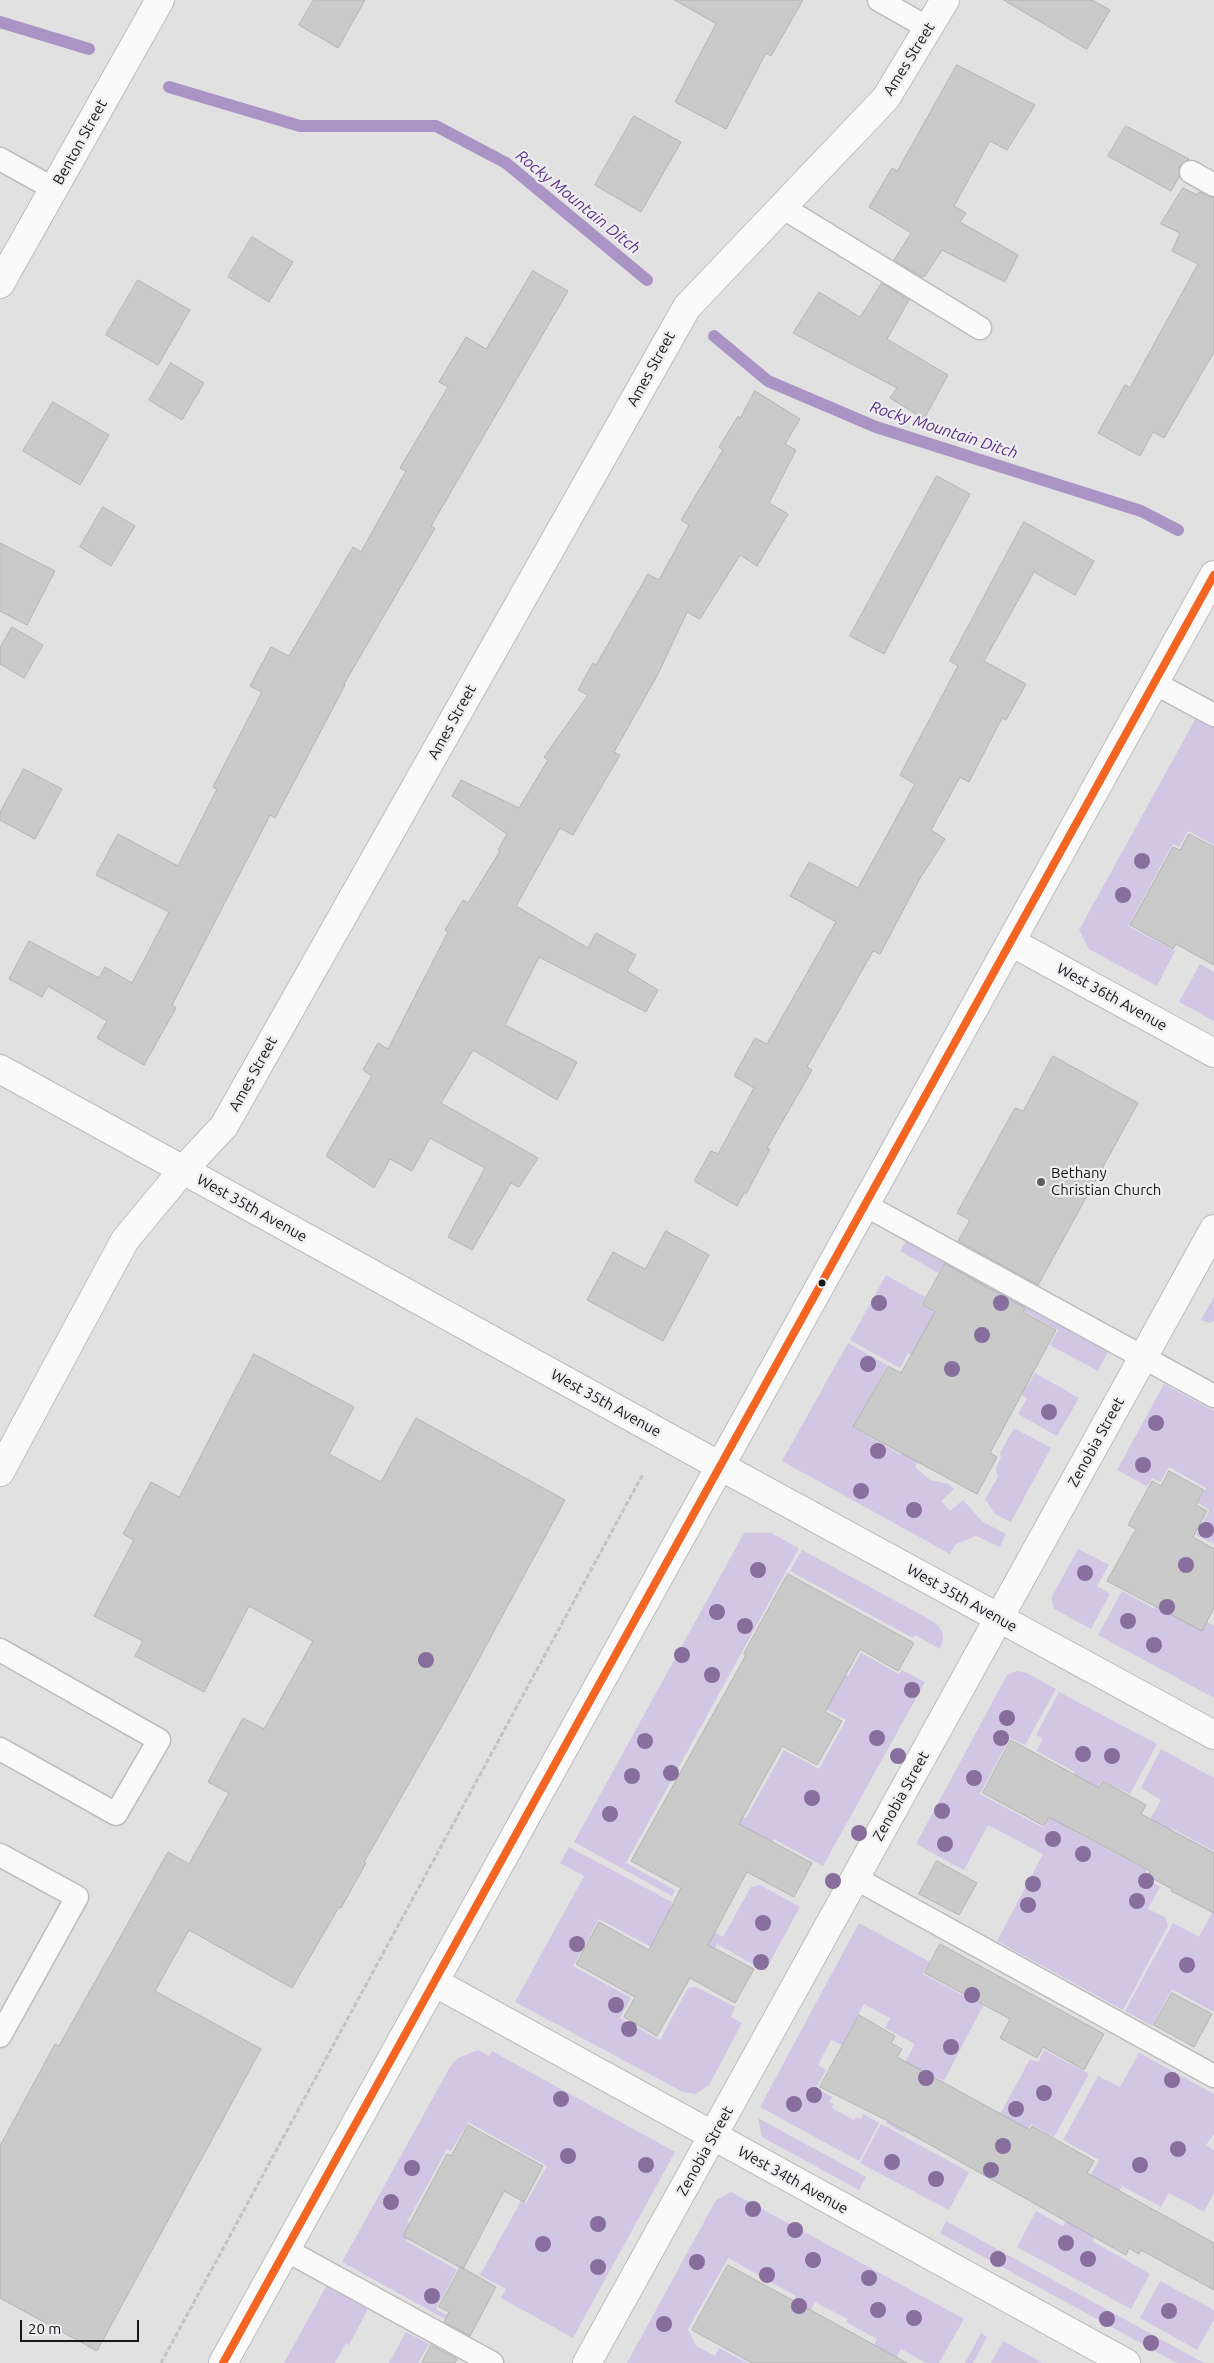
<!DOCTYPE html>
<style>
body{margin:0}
#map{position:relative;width:1214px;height:2363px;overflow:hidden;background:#e1e1e2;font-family:Ubuntu,sans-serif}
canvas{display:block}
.scale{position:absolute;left:20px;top:2320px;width:119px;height:22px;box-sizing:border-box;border:2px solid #191819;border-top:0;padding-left:6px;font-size:15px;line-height:18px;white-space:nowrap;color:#191819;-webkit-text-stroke:4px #eeedf0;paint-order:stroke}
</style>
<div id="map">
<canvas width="1214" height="2363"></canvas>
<div class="scale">20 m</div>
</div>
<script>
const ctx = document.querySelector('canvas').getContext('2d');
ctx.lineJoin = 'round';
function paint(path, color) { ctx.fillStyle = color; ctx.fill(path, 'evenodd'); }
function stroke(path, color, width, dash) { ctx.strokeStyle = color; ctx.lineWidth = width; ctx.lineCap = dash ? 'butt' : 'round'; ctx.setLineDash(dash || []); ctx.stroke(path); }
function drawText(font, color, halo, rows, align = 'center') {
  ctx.font = font + ' Ubuntu,sans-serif'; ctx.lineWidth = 4.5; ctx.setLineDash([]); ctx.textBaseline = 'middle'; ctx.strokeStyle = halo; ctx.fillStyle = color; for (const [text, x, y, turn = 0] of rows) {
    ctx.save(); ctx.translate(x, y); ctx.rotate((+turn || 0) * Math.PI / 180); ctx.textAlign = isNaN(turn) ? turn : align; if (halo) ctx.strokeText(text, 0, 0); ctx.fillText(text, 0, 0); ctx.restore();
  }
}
paint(new Path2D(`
 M 1196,718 L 1214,727 L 1214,845 L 1188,831 L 1179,847 L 1173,844 L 1128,926 L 1175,951 L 1157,986 L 1089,949 L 1079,930 Z
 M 1200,964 L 1214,972 L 1214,1021 L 1179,1002 Z
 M 908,1237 L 1110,1348 L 1098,1371 L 1050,1345 L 1058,1330 L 1013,1305 L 981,1363 L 1026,1388 L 1035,1373 L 1079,1398 L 1057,1436 L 1018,1414 L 1027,1398 L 969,1367 L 940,1370 L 908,1353 L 900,1368 L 850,1340 L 886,1275 L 925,1297 L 920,1305 L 963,1329 L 985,1290 L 943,1266 L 938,1273 L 900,1251 Z
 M 1214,1297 L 1214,1321 L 1210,1323 L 1201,1320 Z
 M 848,1343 L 887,1365 L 853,1428 L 901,1455 L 936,1394 L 952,1402 L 915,1467 L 930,1480 L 949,1484 L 954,1489 L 941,1501 L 950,1511 L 963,1500 L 983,1522 L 1006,1534 L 1000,1547 L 976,1536 L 956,1544 L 950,1554 L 782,1461 Z
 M 1164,1384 L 1214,1411 L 1214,1544 L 1196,1535 L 1210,1510 L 1198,1503 L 1206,1488 L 1169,1467 L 1160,1482 L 1152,1478 L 1147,1486 L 1117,1470 Z
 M 1014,1428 L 1051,1448 L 1011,1522 L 995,1514 L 985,1499 L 998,1477 L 996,1469 L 1001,1457 L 1000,1453 Z
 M 744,1533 L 771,1533 L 799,1548 L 626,1863 L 675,1890 L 672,1896 L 574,1842 Z
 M 1194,1538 L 1203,1542 L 1175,1594 L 1202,1630 L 1207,1622 L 1214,1626 L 1214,1698 L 1098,1635 L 1122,1591 L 1155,1609 Z
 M 1078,1549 L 1109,1565 L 1097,1586 L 1110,1594 L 1091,1629 L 1054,1609 L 1051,1598 Z
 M 802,1550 L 934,1622 C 944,1631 945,1637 940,1649 L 915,1635 L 913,1638 L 790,1571 Z
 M 861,1653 L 899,1674 L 902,1670 L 925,1682 L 823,1866 L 774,1839 L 754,1874 L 677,1780 L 746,1818 L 784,1750 L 819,1769 L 846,1720 L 742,1663 L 820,1661 L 848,1676 Z
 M 1017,1671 L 1027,1673 L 1056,1689 L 1025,1745 L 1010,1738 L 980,1794 L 1044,1828 L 1075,1772 L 1036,1751 L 1043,1739 L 1036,1735 L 1059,1692 L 1157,1744 L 1130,1794 L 1102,1780 L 1075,1832 L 1147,1870 L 1143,1878 L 1160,1887 L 1148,1909 L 1165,1917 L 1168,1926 L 1123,2010 L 997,1941 L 1043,1854 L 988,1825 L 964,1870 L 916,1844 L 1007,1675 Z
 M 1161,1749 L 1214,1778 L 1214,1851 L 1171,1828 L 1149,1868 L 1144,1830 L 1161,1800 L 1141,1788 Z
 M 569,1847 L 672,1902 L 670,1908 L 723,1937 L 751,1887 L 760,1885 L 800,1907 L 765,1971 L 717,1944 L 697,1980 L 653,1948 L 599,1919 L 573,1966 L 631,1998 L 620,2018 L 660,2040 L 688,1988 L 696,1987 L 735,2007 L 731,2017 L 742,2023 L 709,2085 L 696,2094 L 683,2092 L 515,2002 L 584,1876 L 560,1863 Z
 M 1214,1909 L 1214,2012 L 1172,1989 L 1152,2026 L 1125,2011 L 1173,1923 L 1199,1937 Z
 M 859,1923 L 930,1962 L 923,1974 L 966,1997 L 970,1989 L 987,1998 L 944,2081 L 934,2076 L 903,2133 L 886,2123 L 914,2070 L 904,2064 L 915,2044 L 885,2028 L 890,2018 L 864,2004 L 842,2045 L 831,2040 L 818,2065 L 826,2070 L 816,2088 L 832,2097 L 829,2102 L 834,2104 L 832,2108 L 854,2120 L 856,2117 L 861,2119 L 863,2114 L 879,2123 L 859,2161 L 760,2107 Z
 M 478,2050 L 489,2056 L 492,2051 L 675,2152 L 573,2338 L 501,2298 L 506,2289 L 480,2275 L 521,2201 L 526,2203 L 547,2166 L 468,2122 L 451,2151 L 447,2149 L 407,2222 L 414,2227 L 406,2241 L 457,2270 L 436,2309 L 467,2327 L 465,2330 L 342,2262 L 450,2067 L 458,2058 Z
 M 1044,2050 L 1089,2074 L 1054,2137 L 1031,2124 L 999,2184 L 971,2168 L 1030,2059 L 1038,2062 Z
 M 1139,2053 L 1214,2094 L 1214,2134 L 1206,2145 L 1214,2150 L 1214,2193 L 1204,2212 L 1169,2193 L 1161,2207 L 1122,2186 L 1092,2241 L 1150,2274 L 1131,2309 L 1017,2247 L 1036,2211 L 1063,2226 L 1099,2160 L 1063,2140 L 1098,2076 L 1120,2087 Z
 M 758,2118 L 866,2177 L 859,2190 L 762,2137 Z
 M 881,2124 L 969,2172 L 949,2210 L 860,2163 Z
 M 731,2192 L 964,2319 L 939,2363 L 926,2363 L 901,2349 L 896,2357 L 887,2352 L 883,2359 L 870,2352 L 877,2339 L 846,2322 L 848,2319 L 815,2302 L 781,2363 L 760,2363 L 796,2296 L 728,2258 L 688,2329 L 696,2346 L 715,2356 L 719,2348 L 747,2363 L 627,2363 L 716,2200 Z
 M 946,2221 L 1204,2363 L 1177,2363 L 940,2233 Z
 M 1160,2281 L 1214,2310 L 1214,2320 L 1197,2350 L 1140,2318 Z
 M 327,2285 L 369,2307 L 349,2345 L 346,2343 L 335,2363 L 284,2363 Z
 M 406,2332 L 429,2344 L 418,2363 L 389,2363 Z
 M 981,2333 L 987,2337 L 973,2363 L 965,2363 Z
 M 1003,2341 L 1043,2363 L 991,2363 Z`), '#d2c6e5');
stroke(new Path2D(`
 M 0,22 L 89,49
 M 169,87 L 300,126 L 436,126 L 506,163 L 647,280
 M 714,336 L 768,381 L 876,427 L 1141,511 L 1178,530`), '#a994c5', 12);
const building = new Path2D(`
 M 314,0 L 365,0 L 338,48 L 299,25 Z
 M 675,0 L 803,0 L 771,56 L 766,53 L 726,129 L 675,102 L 716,24 Z
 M 1004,0 L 1092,0 L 1110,10 L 1087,49 Z
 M 957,65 L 1035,105 L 1007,150 L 990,141 L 954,206 L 966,213 L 960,222 L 1018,255 L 1005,282 L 942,250 L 925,276 L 922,277 L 894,260 L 911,233 L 869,207 L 892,168 L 897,171 Z
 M 634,116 L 681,142 L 641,212 L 595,185 Z
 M 1126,126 L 1189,159 L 1179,166 L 1179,177 L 1171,191 L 1108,156 Z
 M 1183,188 L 1197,195 L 1199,192 L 1214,198 L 1214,352 L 1164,438 L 1153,432 L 1140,456 L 1098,433 L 1125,385 L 1130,388 L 1198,264 L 1172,251 L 1180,233 L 1161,224 Z
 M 252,237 L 293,262 L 269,302 L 228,277 Z
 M 533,271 L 568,291 L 431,526 L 435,528 L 344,684 L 345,685 L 275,818 L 270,815 L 172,1005 L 176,1008 L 144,1065 L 97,1038 L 107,1021 L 48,986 L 42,997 L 9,979 L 29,941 L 99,978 L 105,967 L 132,983 L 169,912 L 96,875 L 118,834 L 178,866 L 217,789 L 213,787 L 262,692 L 250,686 L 271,647 L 289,656 L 353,547 L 361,552 L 406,471 L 400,468 L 448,387 L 439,382 L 466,337 L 486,349 Z
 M 138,280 L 190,310 L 158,365 L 106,335 Z
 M 882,283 L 909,300 L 887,339 L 948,375 L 924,419 L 890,398 L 897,388 L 793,333 L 819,292 L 860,317 Z
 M 171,363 L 204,383 L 182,420 L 149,400 Z
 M 755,391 L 800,419 L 785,444 L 796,450 L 769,503 L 788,514 L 757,566 L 740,555 L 700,619 L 687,612 L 658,674 L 614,752 L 620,755 L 573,835 L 560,828 L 516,906 L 588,948 L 596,933 L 636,955 L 627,971 L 658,990 L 646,1012 L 539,957 L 505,1025 L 577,1062 L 557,1100 L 473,1050 L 441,1103 L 538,1158 L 519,1187 L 511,1183 L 472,1250 L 448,1237 L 485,1168 L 430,1138 L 412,1171 L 390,1159 L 374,1188 L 326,1156 L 372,1076 L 363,1070 L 378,1043 L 388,1049 L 448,932 L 445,930 L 463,900 L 468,903 L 500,851 L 498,850 L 507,834 L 452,796 L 461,780 L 519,808 L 548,760 L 544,757 L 588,695 L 578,690 L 593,663 L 596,665 L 648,574 L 659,580 L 689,525 L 681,520 L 723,450 L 719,447 L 738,416 L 740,418 Z
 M 53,402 L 109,435 L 80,485 L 23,451 Z
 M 937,476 L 970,494 L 884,654 L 850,636 Z
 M 103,507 L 135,526 L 111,566 L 80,547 Z
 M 1024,522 L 1094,561 L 1075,595 L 1034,572 L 984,661 L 1026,684 L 1006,720 L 1002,718 L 969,782 L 960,777 L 931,830 L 945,839 L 919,880 L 880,954 L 873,951 L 807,1067 L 812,1070 L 767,1148 L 770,1149 L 746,1194 L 744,1193 L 737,1206 L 694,1181 L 711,1151 L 718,1154 L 754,1088 L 734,1076 L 755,1038 L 767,1044 L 836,922 L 790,896 L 809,862 L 858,888 L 915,784 L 900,775 L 958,666 L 950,661 Z
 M 0,543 L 55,571 L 27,625 L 0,611 Z
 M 12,627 L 43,645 L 24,678 L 0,664 L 0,648 Z
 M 24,769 L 62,789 L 35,839 L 0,820 L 0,813 Z
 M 1189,834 L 1214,847 L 1214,965 L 1176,944 L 1173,949 L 1130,925 L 1173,847 L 1180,850 Z
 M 1053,1056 L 1138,1103 L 1038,1285 L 958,1241 L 970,1220 L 957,1213 L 1015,1108 L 1023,1111 Z
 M 666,1231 L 709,1255 L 663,1341 L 587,1300 L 613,1252 L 645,1269 Z
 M 945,1264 L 1025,1308 L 1023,1312 L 1056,1330 L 990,1453 L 997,1457 L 977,1494 L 853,1427 L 888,1366 L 901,1373 L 935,1312 L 922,1305 Z
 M 254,1354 L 354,1407 L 329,1454 L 381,1482 L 416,1418 L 565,1500 L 455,1703 L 364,1862 L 366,1863 L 341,1908 L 339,1907 L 292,1988 L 189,1930 L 155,1991 L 261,2049 L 97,2351 L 0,2298 L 0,2146 L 55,2044 L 59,2046 L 168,1852 L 189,1864 L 229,1793 L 208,1782 L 243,1718 L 264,1729 L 313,1641 L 249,1606 L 204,1692 L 135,1656 L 143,1641 L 94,1616 L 134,1540 L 123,1534 L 151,1482 L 179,1497 Z
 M 1169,1471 L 1204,1490 L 1196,1505 L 1207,1511 L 1193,1537 L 1214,1549 L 1214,1608 L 1202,1631 L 1107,1581 L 1136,1529 L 1128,1525 L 1152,1481 L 1161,1486 Z
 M 788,1574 L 914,1643 L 898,1671 L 860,1649 L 825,1712 L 842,1721 L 817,1765 L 782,1746 L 739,1824 L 812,1863 L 794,1897 L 747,1872 L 708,1945 L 754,1969 L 735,2003 L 690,1978 L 657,2036 L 624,2017 L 635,1997 L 576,1964 L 599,1922 L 649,1950 L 681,1888 L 631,1861 L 746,1655 L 744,1654 Z
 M 1011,1740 L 1099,1788 L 1103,1781 L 1146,1805 L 1141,1814 L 1214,1853 L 1214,1913 L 1171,1891 L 1172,1889 L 1148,1876 L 1150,1871 L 1049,1817 L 1044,1826 L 983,1793 Z
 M 937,1861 L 977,1883 L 959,1915 L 919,1894 Z
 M 940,1944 L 1104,2034 L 1084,2070 L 1043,2047 L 1037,2058 L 1000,2038 L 1010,2019 L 925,1973 Z
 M 1172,1993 L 1212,2014 L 1194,2047 L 1154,2025 Z
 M 859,2015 L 895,2036 L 891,2043 L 902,2049 L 897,2057 L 1030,2130 L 1032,2126 L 1094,2161 L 1087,2173 L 1214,2243 L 1214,2290 L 1141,2250 L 1139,2254 L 1129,2248 L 1126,2255 L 886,2120 L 820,2087 Z
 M 468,2125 L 543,2166 L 524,2202 L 504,2191 L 463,2269 L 403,2236 L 447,2154 L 451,2156 Z
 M 728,2265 L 816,2313 L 907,2363 L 752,2363 L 692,2330 Z
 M 461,2267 L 496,2287 L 470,2336 L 444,2322 L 449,2312 L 439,2307 Z
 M 431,2345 L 457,2359 L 455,2363 L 422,2363 Z`);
paint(building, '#cacacb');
stroke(building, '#b3b3b4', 1);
const lane = new Path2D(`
 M 879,0 L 928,28
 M 0,159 L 54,189
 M 1191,172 L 1214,185
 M 782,207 L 980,328
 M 1154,683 L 1214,715
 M 865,1205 L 1214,1396
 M 0,1650 L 159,1740 L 116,1814 L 0,1749
 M 0,1855 L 77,1897 L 0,2036
 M 855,1878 L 1214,2076
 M 286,2250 L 492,2363`);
const street = new Path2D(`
 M 0,284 L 160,0
 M 1011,942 L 1214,1053
 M 720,1466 L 1214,1735
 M 0,1472 L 125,1240 L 183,1170 L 224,1126 L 687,307 L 886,98 L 945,0
 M 434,1982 L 1126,2363
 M 587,2363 L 1214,1229`);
const secondary = new Path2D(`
 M 0,1069 L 720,1466`);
const primary = new Path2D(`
 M 223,2363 L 1214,575`);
stroke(lane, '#bcbcbd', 25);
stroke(street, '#bcbcbd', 30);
stroke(secondary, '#bcbcbd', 30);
stroke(primary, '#bcbcbd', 30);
stroke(new Path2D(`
 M 161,2363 L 643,1474`), '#c2c2c3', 3, [5, 2.5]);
stroke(lane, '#fafafb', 22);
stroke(street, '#fafafb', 28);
stroke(secondary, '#fafafb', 28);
stroke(primary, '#fafafb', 28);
stroke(new Path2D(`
 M 223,2363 L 1214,575`), '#f26522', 8);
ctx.fillStyle = '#876e9d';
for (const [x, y] of [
 [1142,861],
 [1123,895],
 [879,1303],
 [1001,1303],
 [982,1335],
 [868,1364],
 [952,1369],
 [1049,1412],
 [1156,1423],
 [878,1451],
 [1143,1465],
 [861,1491],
 [914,1510],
 [1206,1530],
 [1186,1565],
 [758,1570],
 [1085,1573],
 [1167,1607],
 [717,1612],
 [1128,1621],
 [745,1626],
 [1154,1645],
 [682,1655],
 [426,1660],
 [712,1675],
 [912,1690],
 [1007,1718],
 [877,1738],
 [1001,1738],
 [645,1741],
 [1083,1754],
 [898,1756],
 [1112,1756],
 [671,1773],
 [632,1776],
 [974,1778],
 [812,1798],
 [942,1811],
 [610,1814],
 [859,1833],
 [1053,1839],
 [945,1844],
 [1083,1854],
 [833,1881],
 [1146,1881],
 [1033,1884],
 [1137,1901],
 [1028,1905],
 [763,1923],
 [577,1944],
 [761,1962],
 [1187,1965],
 [972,1995],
 [616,2005],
 [629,2029],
 [951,2047],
 [926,2078],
 [1172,2080],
 [1044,2093],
 [814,2095],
 [561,2099],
 [794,2104],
 [1016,2109],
 [1003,2146],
 [1178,2149],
 [568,2156],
 [892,2162],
 [646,2165],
 [1140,2165],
 [412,2168],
 [991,2170],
 [936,2179],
 [391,2202],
 [753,2209],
 [598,2224],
 [795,2230],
 [1066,2243],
 [543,2244],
 [998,2259],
 [1088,2259],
 [813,2260],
 [697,2262],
 [598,2267],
 [767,2275],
 [869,2278],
 [432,2296],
 [799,2306],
 [878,2310],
 [1169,2311],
 [914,2318],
 [1107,2319],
 [664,2324],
 [1151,2343]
]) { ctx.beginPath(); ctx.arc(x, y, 8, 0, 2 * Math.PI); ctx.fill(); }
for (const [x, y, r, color] of [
 [1041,1182,5,"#5f5e5f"],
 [822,1283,4.5,"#191819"]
]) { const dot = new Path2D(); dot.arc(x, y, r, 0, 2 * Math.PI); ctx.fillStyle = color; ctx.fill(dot); stroke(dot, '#eeedf0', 2); }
drawText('15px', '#191819', '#eeedf0', [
 ["Ames Street",909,59,-58],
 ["Benton Street",80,142,-61],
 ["Ames Street",651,369,-61],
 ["Ames Street",452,722,-61],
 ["West 36th Avenue",1112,997,29],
 ["Ames Street",253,1074,-61],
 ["West 35th Avenue",252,1208,29],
 ["West 35th Avenue",606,1403,29],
 ["Zenobia Street",1096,1442,-61],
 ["West 35th Avenue",962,1598,29],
 ["Zenobia Street",901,1796,-61],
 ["Zenobia Street",705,2151,-61],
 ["West 34th Avenue",793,2180,29]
]);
drawText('15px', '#191819', '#eeedf0', [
 ["Bethany",1051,1173],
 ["Christian Church",1051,1190]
], 'left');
drawText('italic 16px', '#5a3186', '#eeedf0', [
 ["Rocky Mountain Ditch",578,202,39],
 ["Rocky Mountain Ditch",944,430,18]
]);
</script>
